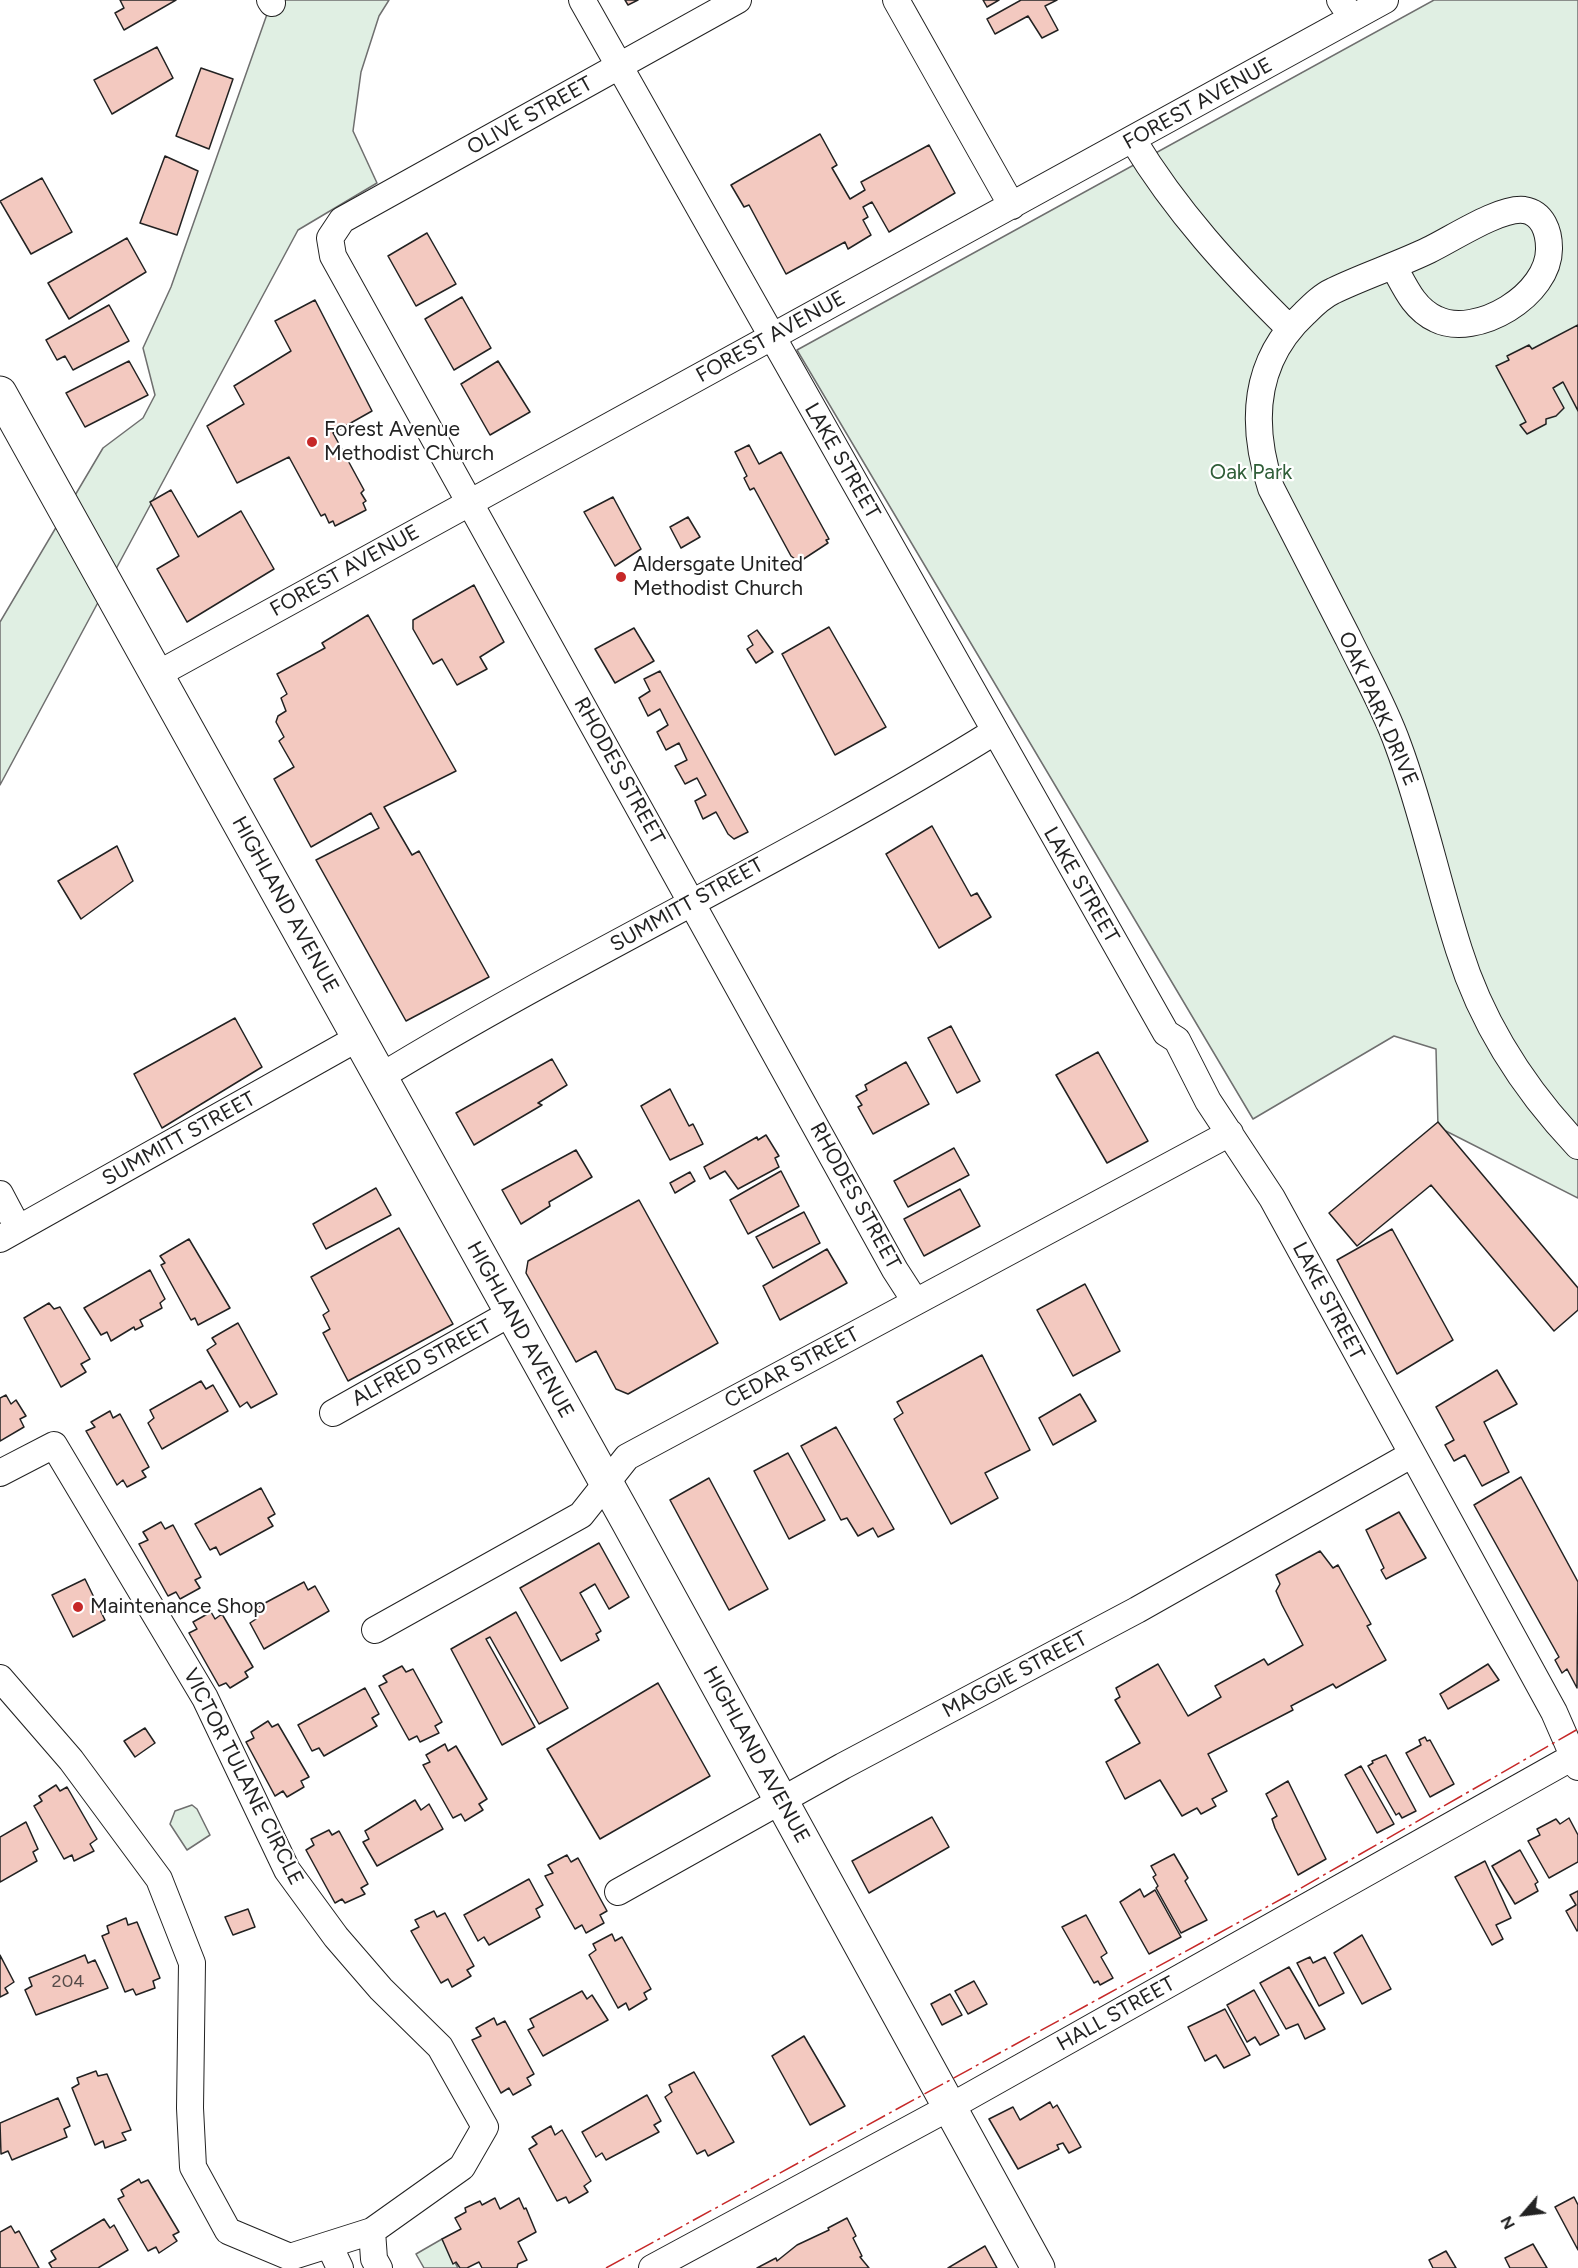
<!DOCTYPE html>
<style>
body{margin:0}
#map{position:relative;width:1578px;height:2268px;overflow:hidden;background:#fff;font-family:Figtree,sans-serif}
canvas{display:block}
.north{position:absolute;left:1494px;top:2184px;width:60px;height:60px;-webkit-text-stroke:4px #fff;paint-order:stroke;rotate:242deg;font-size:16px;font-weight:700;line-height:24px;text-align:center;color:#222}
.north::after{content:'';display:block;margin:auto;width:21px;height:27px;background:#222;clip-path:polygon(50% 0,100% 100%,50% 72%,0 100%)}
</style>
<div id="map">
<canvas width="1578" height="2268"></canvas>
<div class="north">N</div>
</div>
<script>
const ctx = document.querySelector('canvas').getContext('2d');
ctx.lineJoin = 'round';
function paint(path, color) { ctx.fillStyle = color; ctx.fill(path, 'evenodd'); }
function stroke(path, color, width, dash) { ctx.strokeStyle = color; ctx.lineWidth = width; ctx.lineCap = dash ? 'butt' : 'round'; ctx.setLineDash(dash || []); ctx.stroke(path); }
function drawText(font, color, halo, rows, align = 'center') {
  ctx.font = font + ' Figtree,sans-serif'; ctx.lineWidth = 4.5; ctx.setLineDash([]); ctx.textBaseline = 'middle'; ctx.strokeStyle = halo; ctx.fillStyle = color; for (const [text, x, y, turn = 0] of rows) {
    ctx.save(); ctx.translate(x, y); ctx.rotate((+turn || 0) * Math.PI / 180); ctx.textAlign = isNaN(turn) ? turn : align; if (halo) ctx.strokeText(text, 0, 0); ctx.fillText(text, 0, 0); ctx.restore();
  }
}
const green = new Path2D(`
 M 272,0 L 389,0 L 379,16 L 361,72 L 353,131 L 377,183 L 298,230 L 0,785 L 0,622 L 103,448 L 143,418 L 155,395 L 143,348 L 171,287 Z
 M 1434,0 L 1578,0 L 1578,1198 L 1438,1127 L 1436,1049 L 1394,1036 L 1253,1119 L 797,350 Z
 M 192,1805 L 197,1809 L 210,1835 L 187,1850 L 170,1824 L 175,1811 Z
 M 442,2239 L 458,2268 L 424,2268 L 416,2254 Z`);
paint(green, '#e0efe3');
stroke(green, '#6f6f6f', 1.5);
const building = new Path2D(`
 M 120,0 L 176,0 L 124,30 L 115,13 L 124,8 Z
 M 625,0 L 638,0 L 628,5 Z
 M 983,0 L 999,0 L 987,7 Z
 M 1021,0 L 1057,0 L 1045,6 L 1058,30 L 1042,38 L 1028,16 L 995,34 L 987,19 Z
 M 157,47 L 173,78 L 112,114 L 94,80 Z
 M 201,68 L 233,79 L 209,149 L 176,136 Z
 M 820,134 L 837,165 L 832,168 L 850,199 L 865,190 L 861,182 L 929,145 L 955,193 L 889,232 L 872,202 L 863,207 L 868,217 L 863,220 L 871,235 L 848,249 L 845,242 L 786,274 L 749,205 L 744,207 L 731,185 Z
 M 165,156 L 198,171 L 177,235 L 140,223 Z
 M 42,178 L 72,232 L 31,254 L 0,201 Z
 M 427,233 L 456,284 L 416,306 L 388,256 Z
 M 127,238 L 146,272 L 69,319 L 48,283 Z
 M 462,297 L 491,348 L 454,370 L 425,319 Z
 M 315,300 L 372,411 L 333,433 L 364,490 L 361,493 L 366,501 L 363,503 L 366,510 L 335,526 L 333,521 L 329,523 L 325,514 L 321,516 L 289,457 L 237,483 L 207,426 L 244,404 L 234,386 L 291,351 L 275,321 Z
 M 109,305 L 129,341 L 73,370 L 65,356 L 57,360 L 46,340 Z
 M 1578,325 L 1578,411 L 1563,382 L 1553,388 L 1564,408 L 1556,416 L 1546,419 L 1546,424 L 1527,434 L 1520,425 L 1526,422 L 1496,366 L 1509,360 L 1507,356 L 1529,345 L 1532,349 Z
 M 129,361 L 148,395 L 85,427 L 66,393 Z
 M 498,361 L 530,412 L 490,435 L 461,384 Z
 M 749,445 L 759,464 L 781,452 L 829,539 L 826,540 L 828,543 L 799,562 L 791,556 L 754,488 L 750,490 L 744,478 L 747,476 L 735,452 Z
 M 171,490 L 198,537 L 241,511 L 274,569 L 187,622 L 157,569 L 179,556 L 150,502 Z
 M 613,497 L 641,549 L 615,566 L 584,512 Z
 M 688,517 L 700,537 L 681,548 L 670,527 Z
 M 474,585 L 504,642 L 480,657 L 487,669 L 457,685 L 442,659 L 433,664 L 413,629 L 413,620 Z
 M 368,615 L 456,771 L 384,807 L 412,855 L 419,851 L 489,977 L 406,1021 L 316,860 L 379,828 L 371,813 L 311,847 L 274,779 L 294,767 L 279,741 L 284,737 L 276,722 L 278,716 L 286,711 L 281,698 L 287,694 L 277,674 L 325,648 L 322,643 Z
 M 829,627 L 886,727 L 835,755 L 782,654 Z
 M 634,628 L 654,661 L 615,683 L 595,649 Z
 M 757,630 L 773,652 L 756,663 L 747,649 L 753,645 L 748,636 Z
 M 660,671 L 748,832 L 734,839 L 728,834 L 716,812 L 703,819 L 695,801 L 706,795 L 697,778 L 685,784 L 675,766 L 687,760 L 679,743 L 666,750 L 657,732 L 668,725 L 660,709 L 648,716 L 639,698 L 650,691 L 644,679 Z
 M 932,826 L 971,896 L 977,893 L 991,917 L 939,948 L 886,854 Z
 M 117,846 L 133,881 L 81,919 L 58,881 Z
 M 235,1018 L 262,1067 L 162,1128 L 134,1074 Z
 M 951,1026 L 980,1081 L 957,1093 L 928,1038 Z
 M 1098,1052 L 1148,1141 L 1107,1163 L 1056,1075 Z
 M 552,1059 L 567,1085 L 538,1103 L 542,1105 L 474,1145 L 456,1113 Z
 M 906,1062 L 929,1104 L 873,1134 L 858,1107 L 862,1105 L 856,1096 L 867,1090 L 865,1085 Z
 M 670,1089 L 689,1126 L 693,1124 L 703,1144 L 670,1160 L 641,1106 Z
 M 1438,1122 L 1578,1288 L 1578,1310 L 1554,1331 L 1431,1185 L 1357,1246 L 1329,1213 Z
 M 766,1135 L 779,1156 L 775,1158 L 779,1167 L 738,1189 L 725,1171 L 710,1179 L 704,1167 L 757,1137 L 758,1140 Z
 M 954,1148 L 969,1175 L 908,1207 L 894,1181 Z
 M 576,1150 L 592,1177 L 549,1202 L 550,1206 L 521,1224 L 502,1190 Z
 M 781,1171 L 799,1206 L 748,1234 L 730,1200 Z
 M 690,1172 L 695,1181 L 675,1193 L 670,1183 Z
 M 376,1188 L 391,1215 L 326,1249 L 313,1224 Z
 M 960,1189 L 980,1226 L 924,1256 L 904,1219 Z
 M 639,1200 L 718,1343 L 628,1394 L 616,1389 L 596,1351 L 576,1362 L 526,1273 L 528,1261 Z
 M 804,1212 L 820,1243 L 773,1268 L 756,1237 Z
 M 399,1228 L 453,1324 L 348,1381 L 323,1333 L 330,1329 L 323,1315 L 329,1311 L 311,1277 Z
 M 1392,1229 L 1453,1340 L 1397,1374 L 1337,1260 Z
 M 189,1239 L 230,1308 L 198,1325 L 195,1318 L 191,1320 L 161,1265 L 165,1263 L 160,1256 Z
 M 827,1249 L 847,1283 L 780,1320 L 763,1286 Z
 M 150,1270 L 165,1299 L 160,1303 L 162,1308 L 140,1320 L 143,1326 L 135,1330 L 134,1327 L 111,1341 L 107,1332 L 101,1335 L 84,1308 Z
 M 1085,1284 L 1120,1351 L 1073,1376 L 1037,1310 Z
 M 49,1303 L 54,1309 L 60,1307 L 90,1359 L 81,1364 L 86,1372 L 61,1387 L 24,1318 Z
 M 238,1323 L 277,1394 L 251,1408 L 247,1402 L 240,1407 L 207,1350 L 216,1344 L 212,1338 Z
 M 982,1355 L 1030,1450 L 985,1473 L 998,1498 L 951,1524 L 894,1419 L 903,1413 L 897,1402 Z
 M 1497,1370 L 1517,1404 L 1484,1422 L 1509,1472 L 1482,1486 L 1465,1455 L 1454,1461 L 1445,1445 L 1454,1440 L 1436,1407 Z
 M 201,1381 L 206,1389 L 213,1385 L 228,1411 L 162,1449 L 148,1423 L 154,1418 L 150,1410 Z
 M 1080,1394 L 1096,1421 L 1053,1445 L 1039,1418 Z
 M 6,1395 L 11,1404 L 16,1400 L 26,1416 L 20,1419 L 24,1427 L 0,1441 L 0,1398 Z
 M 110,1411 L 113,1418 L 120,1414 L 149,1467 L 142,1471 L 146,1477 L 127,1487 L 123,1480 L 117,1485 L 86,1431 L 95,1427 L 91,1422 Z
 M 836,1427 L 894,1529 L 878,1537 L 873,1528 L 858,1536 L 847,1518 L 841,1520 L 801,1446 Z
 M 788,1453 L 825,1520 L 789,1539 L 754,1471 Z
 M 1521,1477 L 1578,1582 L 1577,1688 L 1567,1669 L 1562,1673 L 1555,1660 L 1559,1657 L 1474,1505 Z
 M 709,1478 L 768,1589 L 729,1610 L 670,1500 Z
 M 261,1488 L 275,1514 L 268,1518 L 273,1526 L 220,1555 L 216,1547 L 210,1550 L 195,1524 Z
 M 1399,1512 L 1426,1558 L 1386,1579 L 1381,1570 L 1384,1568 L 1366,1530 Z
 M 161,1522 L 165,1529 L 173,1525 L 201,1577 L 195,1580 L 200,1588 L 180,1599 L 176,1592 L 168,1596 L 139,1544 L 148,1540 L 143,1532 Z
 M 599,1543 L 629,1597 L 609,1609 L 595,1584 L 580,1593 L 601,1631 L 596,1634 L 599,1640 L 561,1661 L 520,1588 Z
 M 1320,1551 L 1333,1568 L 1338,1565 L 1371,1624 L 1367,1626 L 1386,1660 L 1336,1688 L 1333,1684 L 1291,1706 L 1293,1710 L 1208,1754 L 1227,1791 L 1212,1799 L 1216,1806 L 1201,1814 L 1197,1808 L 1182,1816 L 1160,1780 L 1125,1799 L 1106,1762 L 1140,1743 L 1115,1700 L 1120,1697 L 1116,1688 L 1158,1664 L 1188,1716 L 1221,1697 L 1215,1686 L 1264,1659 L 1268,1665 L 1303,1645 L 1282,1605 L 1276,1591 L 1280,1584 L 1276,1575 Z
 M 85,1579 L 105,1620 L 73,1637 L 52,1595 Z
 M 304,1582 L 308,1590 L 315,1586 L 329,1611 L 264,1649 L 250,1623 L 256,1619 L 252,1610 Z
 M 211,1612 L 215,1619 L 222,1614 L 253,1667 L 245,1672 L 248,1677 L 230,1688 L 226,1683 L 219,1686 L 189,1633 L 197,1629 L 193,1622 Z
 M 516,1612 L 568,1708 L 539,1724 L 490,1637 L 486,1639 L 535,1727 L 502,1745 L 451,1649 Z
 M 1488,1664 L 1499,1680 L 1448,1709 L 1440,1694 Z
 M 402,1666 L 406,1672 L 413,1669 L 442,1722 L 435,1726 L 439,1733 L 420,1742 L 417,1736 L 409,1740 L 379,1686 L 387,1682 L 383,1676 Z
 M 658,1683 L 710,1776 L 600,1839 L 547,1749 Z
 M 365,1688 L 379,1714 L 372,1718 L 377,1726 L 324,1756 L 319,1748 L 312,1751 L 298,1725 Z
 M 268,1721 L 272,1727 L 278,1724 L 309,1777 L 301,1781 L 304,1787 L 287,1797 L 283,1791 L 275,1796 L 246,1742 L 254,1738 L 251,1732 Z
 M 145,1728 L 155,1743 L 135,1757 L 124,1741 Z
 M 1425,1737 L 1427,1741 L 1430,1740 L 1454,1784 L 1430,1797 L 1406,1753 L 1421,1745 L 1419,1740 Z
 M 445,1744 L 448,1751 L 456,1746 L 487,1799 L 479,1804 L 483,1810 L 465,1821 L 461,1814 L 453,1818 L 423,1765 L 430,1762 L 426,1755 Z
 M 1386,1755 L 1416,1811 L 1402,1818 L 1399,1813 L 1396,1815 L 1368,1766 L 1373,1763 L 1372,1761 Z
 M 1361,1766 L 1394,1824 L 1377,1833 L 1345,1775 Z
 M 1288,1781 L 1326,1859 L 1298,1875 L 1275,1828 L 1272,1819 L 1277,1816 L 1266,1794 Z
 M 56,1785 L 60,1791 L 67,1787 L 97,1839 L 90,1844 L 94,1851 L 74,1861 L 72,1855 L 64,1859 L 34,1806 L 42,1801 L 39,1796 Z
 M 415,1800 L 421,1810 L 429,1804 L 443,1829 L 377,1866 L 363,1842 L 369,1839 L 365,1831 Z
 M 932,1817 L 949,1847 L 869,1893 L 852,1861 Z
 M 1569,1818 L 1578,1835 L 1578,1862 L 1549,1878 L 1528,1841 L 1540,1835 L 1537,1829 L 1556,1819 L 1560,1824 Z
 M 26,1822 L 38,1849 L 33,1852 L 37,1861 L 0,1882 L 0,1837 Z
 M 329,1830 L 332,1835 L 339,1831 L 368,1884 L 361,1888 L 365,1894 L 345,1903 L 342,1899 L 335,1903 L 306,1850 L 314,1845 L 311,1839 Z
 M 1520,1850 L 1538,1882 L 1535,1884 L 1538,1891 L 1515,1904 L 1492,1866 Z
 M 1174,1854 L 1188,1878 L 1185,1881 L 1207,1920 L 1181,1933 L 1156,1888 L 1158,1886 L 1153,1877 L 1156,1875 L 1151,1866 Z
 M 567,1855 L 571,1862 L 578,1858 L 607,1911 L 600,1915 L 604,1923 L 586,1933 L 582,1925 L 575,1929 L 545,1876 L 553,1873 L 548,1865 Z
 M 1485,1861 L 1511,1918 L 1496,1925 L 1503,1939 L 1492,1945 L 1455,1877 Z
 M 529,1879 L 543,1905 L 536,1909 L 540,1917 L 489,1945 L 484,1937 L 478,1941 L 464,1915 Z
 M 1140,1889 L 1144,1897 L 1155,1890 L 1181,1937 L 1149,1954 L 1120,1902 Z
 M 1578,1891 L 1578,1930 L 1577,1931 L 1566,1911 L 1576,1905 L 1570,1895 Z
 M 248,1909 L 255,1927 L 233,1935 L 225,1917 Z
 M 434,1911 L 437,1917 L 445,1913 L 474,1966 L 467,1970 L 471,1976 L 452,1987 L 448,1979 L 441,1983 L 411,1931 L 419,1927 L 415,1920 Z
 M 1086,1915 L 1107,1953 L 1101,1957 L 1113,1978 L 1100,1985 L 1098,1981 L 1094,1983 L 1062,1927 Z
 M 126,1918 L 128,1925 L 137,1922 L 160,1978 L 153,1981 L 155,1988 L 136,1995 L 133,1989 L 125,1992 L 102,1936 L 109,1933 L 107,1926 Z
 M 612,1934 L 615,1941 L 622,1937 L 651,1989 L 644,1993 L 647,1999 L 629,2010 L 626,2003 L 618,2008 L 589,1955 L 596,1950 L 593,1944 Z
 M 1362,1935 L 1391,1989 L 1362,2004 L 1334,1953 Z
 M 0,1955 L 14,1982 L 5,1988 L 8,1993 L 0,1997 Z
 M 85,1955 L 88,1963 L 95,1960 L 108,1988 L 36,2015 L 25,1990 L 32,1986 L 29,1978 Z
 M 1310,1957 L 1313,1963 L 1325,1957 L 1344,1993 L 1319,2006 L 1297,1963 Z
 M 1289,1967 L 1325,2029 L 1305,2039 L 1298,2024 L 1286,2029 L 1260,1983 Z
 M 974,1981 L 987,2004 L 968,2014 L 955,1991 Z
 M 1254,1990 L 1279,2035 L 1260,2045 L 1255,2037 L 1247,2042 L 1227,2005 Z
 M 582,1991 L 587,1999 L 592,1995 L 608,2020 L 543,2056 L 528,2030 L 534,2027 L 530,2019 Z
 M 950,1994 L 962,2015 L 942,2025 L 931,2004 Z
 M 1225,2009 L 1250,2055 L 1224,2068 L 1216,2055 L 1205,2061 L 1188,2027 Z
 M 494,2018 L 497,2025 L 505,2021 L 534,2074 L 527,2078 L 531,2085 L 513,2095 L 509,2088 L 501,2093 L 472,2040 L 481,2036 L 476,2028 Z
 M 804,2036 L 845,2106 L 810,2125 L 772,2056 Z
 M 96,2071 L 98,2076 L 107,2074 L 131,2130 L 122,2133 L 126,2140 L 105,2148 L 103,2141 L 95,2145 L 72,2088 L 79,2084 L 77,2078 Z
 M 694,2072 L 734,2142 L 708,2156 L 705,2150 L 697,2154 L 665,2097 L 672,2092 L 669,2085 Z
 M 647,2095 L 661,2121 L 654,2125 L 659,2132 L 606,2160 L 602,2153 L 596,2157 L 582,2132 Z
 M 58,2098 L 70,2126 L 64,2129 L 67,2137 L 12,2160 L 8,2151 L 1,2154 L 0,2123 Z
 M 1050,2102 L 1053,2108 L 1057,2105 L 1081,2147 L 1069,2153 L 1063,2143 L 1057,2145 L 1059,2149 L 1018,2169 L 989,2119 L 1013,2107 L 1020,2120 Z
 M 551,2126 L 555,2135 L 562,2130 L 591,2181 L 584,2186 L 588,2192 L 569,2203 L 566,2197 L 557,2201 L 529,2149 L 537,2144 L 532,2137 Z
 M 139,2179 L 141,2183 L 148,2180 L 179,2232 L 173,2235 L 177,2241 L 159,2253 L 156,2247 L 148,2251 L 118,2199 L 124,2196 L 121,2190 Z
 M 1574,2197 L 1578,2205 L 1578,2250 L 1555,2207 Z
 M 495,2198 L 500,2209 L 519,2198 L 524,2209 L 526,2208 L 536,2232 L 518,2242 L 527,2260 L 518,2264 L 517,2268 L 482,2268 L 479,2262 L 467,2268 L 460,2268 L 456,2262 L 453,2264 L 442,2239 L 461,2229 L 455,2218 L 466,2212 L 465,2208 L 480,2201 L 482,2205 Z
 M 847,2218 L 856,2236 L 853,2238 L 862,2256 L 860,2257 L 869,2268 L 757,2268 L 776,2258 L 777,2261 L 797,2245 L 829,2230 L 828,2228 Z
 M 104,2219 L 110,2228 L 114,2225 L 128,2250 L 98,2268 L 52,2268 L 49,2263 L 56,2259 L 51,2251 Z
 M 11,2226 L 15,2233 L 19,2231 L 39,2268 L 0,2268 L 0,2232 Z
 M 1533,2244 L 1547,2268 L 1510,2268 L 1505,2258 Z
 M 985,2246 L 997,2268 L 948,2268 Z
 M 1446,2251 L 1456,2268 L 1433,2268 L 1429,2260 Z`);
paint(building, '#f3c9c0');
stroke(building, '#222', 1.5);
const minor = new Path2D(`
 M 270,0 L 272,3
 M 582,0 L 1166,1033 L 1177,1040 L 1208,1101 L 1272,1198 L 1554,1712 L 1578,1767
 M 738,0 L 342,220 L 330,238 L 333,256 L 895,1270 L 915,1301
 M 896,0 L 1012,206
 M 1340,0 L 1352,18
 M 1133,140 C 1176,211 1230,270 1289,328
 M 1394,267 C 1405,287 1414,309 1436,319 C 1476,339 1550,295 1549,248 C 1549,232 1543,213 1524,210 C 1500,207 1452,239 1429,250 C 1398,265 1364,276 1333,291 C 1322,296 1313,305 1305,313 C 1253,361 1250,424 1271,488 C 1297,538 1322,588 1348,638 C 1365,673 1385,708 1398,745 C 1423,812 1437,882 1459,950 C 1482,1024 1525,1090 1578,1146
 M 158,674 L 1385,0
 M 380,1077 C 580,955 795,856 994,732
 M 0,1194 L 18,1228
 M 0,1239 L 358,1038
 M 333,1413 L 511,1313
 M 0,1473 L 54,1445 L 205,1698 L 287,1870 L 336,1937 L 381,1989 L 440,2047 L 485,2127 L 462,2167 L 372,2231 L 290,2257 L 228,2231 L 193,2167 L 190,2108 L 192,1963 L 159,1879 L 71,1760 L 0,1678
 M 375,1630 L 581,1515 L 627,1457 L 1230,1133
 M 618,1892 L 843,1766 L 1137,1610 L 1411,1455
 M 372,2231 L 374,2259 L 379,2268
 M 329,2245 L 340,2268
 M 652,2268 L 950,2107 L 1578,1754`);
const major = new Path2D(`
 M 0,393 L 627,1520 L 1038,2268`);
stroke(minor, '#222', 28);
stroke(major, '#222', 35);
stroke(minor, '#fff', 26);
stroke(major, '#fff', 33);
stroke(new Path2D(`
 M 606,2268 L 1296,1891 L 1578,1729`), '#c62828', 1.5, [21, 4.5, 3, 4.5]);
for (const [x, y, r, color] of [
 [312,442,6,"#c62828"],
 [621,577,6,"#c62828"],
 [78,1607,6,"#c62828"]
]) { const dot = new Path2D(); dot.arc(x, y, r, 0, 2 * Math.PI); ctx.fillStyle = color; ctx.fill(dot); stroke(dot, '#fff', 2); }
drawText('18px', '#564c4a', null, [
 ["204",68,1982]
]);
drawText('21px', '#222', '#fff', [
 ["FOREST AVENUE",1198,104,-29],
 ["OLIVE STREET",530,116,-29],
 ["FOREST AVENUE",771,337,-29],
 ["LAKE STREET",842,461,60],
 ["FOREST AVENUE",345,571,-29],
 ["OAK PARK DRIVE",1378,709,66],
 ["RHODES STREET",619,771,61],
 ["LAKE STREET",1081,885,60],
 ["HIGHLAND AVENUE",285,905,61],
 ["SUMMITT STREET",687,905,-29],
 ["SUMMITT STREET",179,1139,-29],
 ["RHODES STREET",855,1196,61],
 ["LAKE STREET",1328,1301,62],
 ["HIGHLAND AVENUE",520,1330,61],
 ["ALFRED STREET",422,1363,-29],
 ["CEDAR STREET",792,1368,-28],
 ["MAGGIE STREET",1015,1675,-28],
 ["HIGHLAND AVENUE",756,1755,61],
 ["VICTOR TULANE CIRCLE",243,1777,63],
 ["HALL STREET",1116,2014,-29]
]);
drawText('21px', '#222', '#fff', [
 ["Forest Avenue",324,430],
 ["Methodist Church",324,454],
 ["Aldersgate United",633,565],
 ["Methodist Church",633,589],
 ["Maintenance Shop",90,1607]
], 'left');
drawText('21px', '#2f5e38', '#fff', [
 ["Oak Park",1251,473]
]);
</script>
